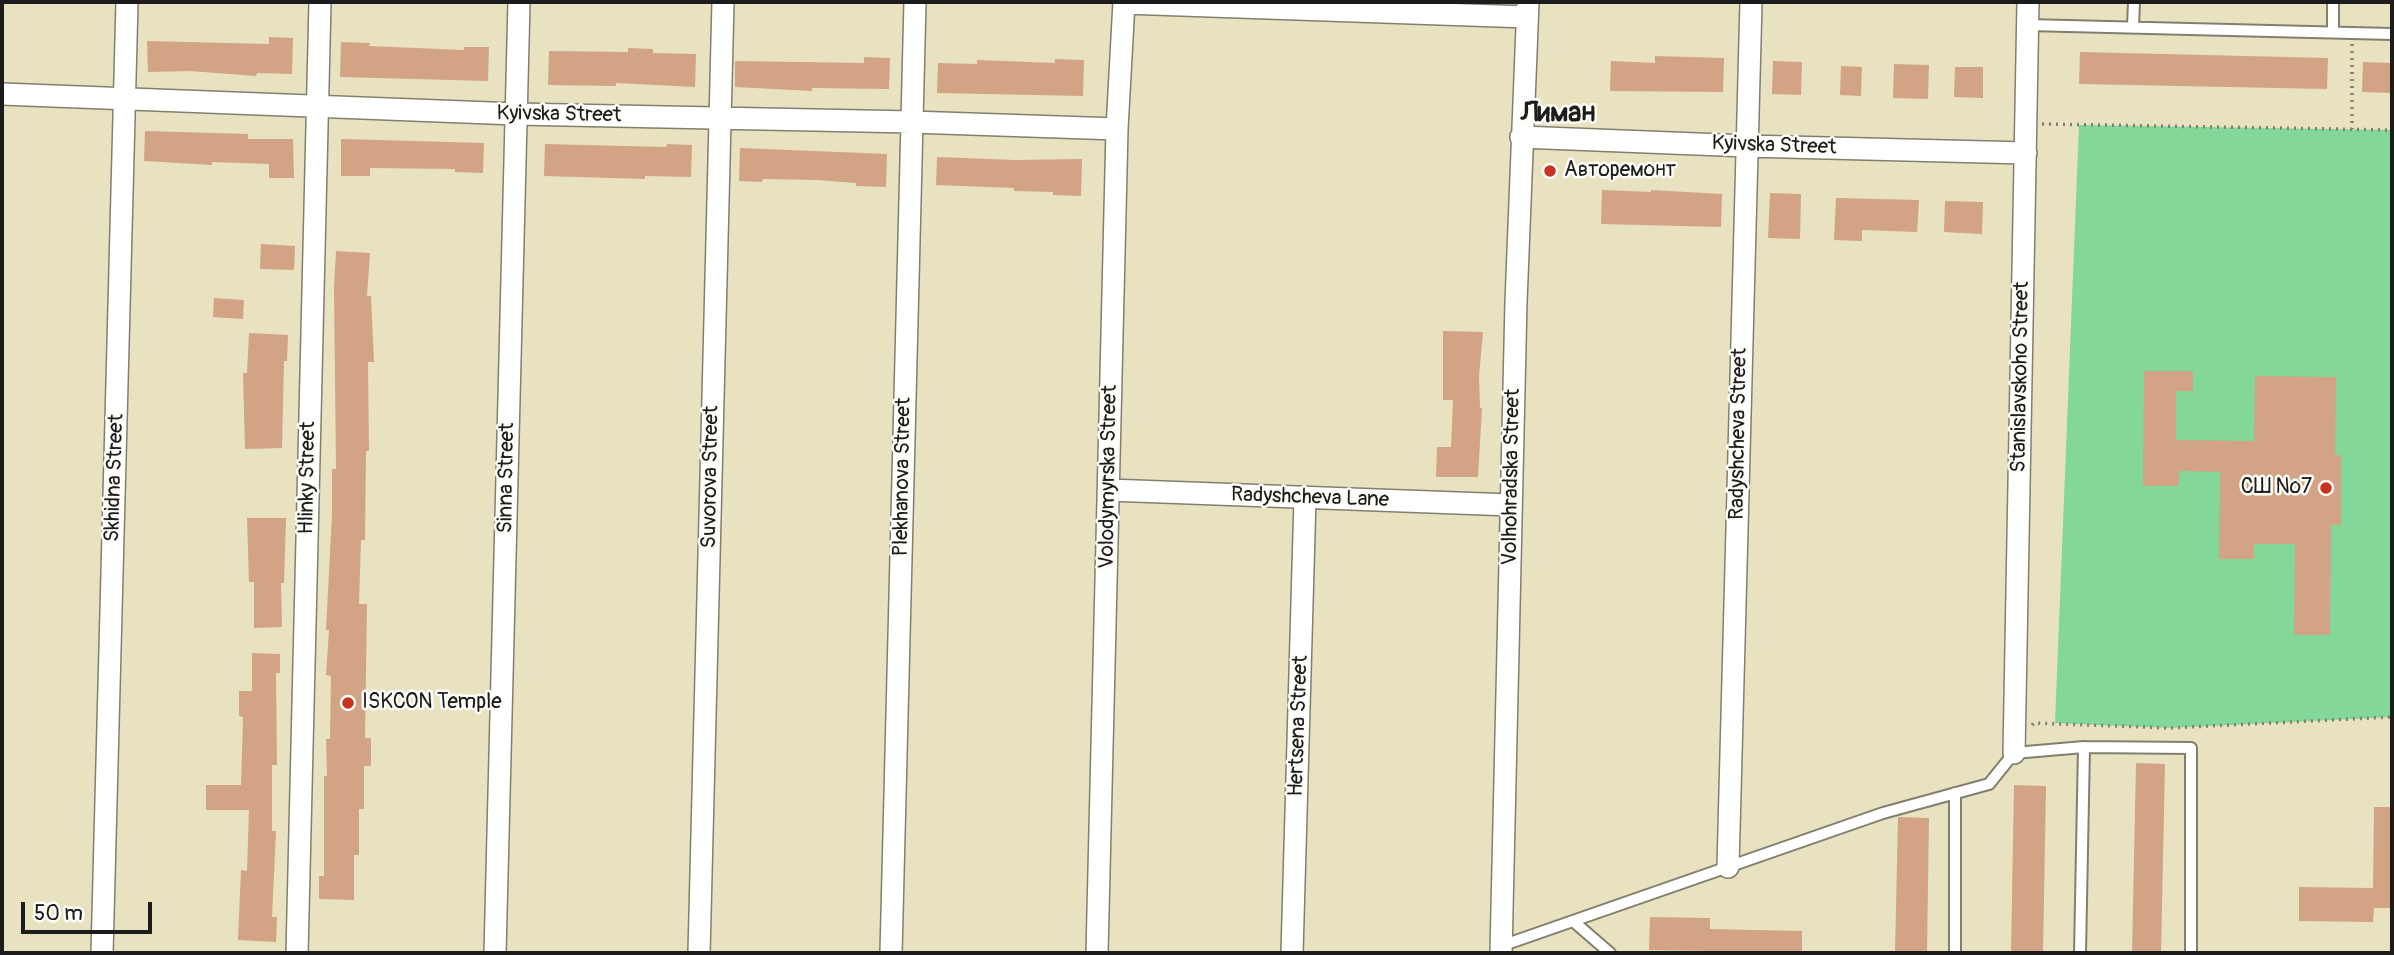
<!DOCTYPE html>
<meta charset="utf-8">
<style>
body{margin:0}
#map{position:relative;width:2394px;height:955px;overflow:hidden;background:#e8e2c0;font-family:Pangolin,sans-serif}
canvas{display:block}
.frame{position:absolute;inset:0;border:4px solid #1c1c1c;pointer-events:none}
.scale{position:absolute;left:21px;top:902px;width:131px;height:32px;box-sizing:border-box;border:4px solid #1c1c1c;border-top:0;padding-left:9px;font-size:21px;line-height:24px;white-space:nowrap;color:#1c1c1c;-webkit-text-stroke:5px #fdfcf7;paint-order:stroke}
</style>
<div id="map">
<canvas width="2394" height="955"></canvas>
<div class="frame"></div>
<div class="scale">50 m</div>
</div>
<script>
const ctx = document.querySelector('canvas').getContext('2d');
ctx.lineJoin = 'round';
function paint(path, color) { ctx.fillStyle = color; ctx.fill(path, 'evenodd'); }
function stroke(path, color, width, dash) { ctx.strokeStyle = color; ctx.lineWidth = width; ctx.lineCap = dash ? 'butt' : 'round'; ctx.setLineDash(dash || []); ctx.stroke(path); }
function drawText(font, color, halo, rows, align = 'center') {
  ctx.font = font + ' Pangolin,sans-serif'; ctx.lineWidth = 5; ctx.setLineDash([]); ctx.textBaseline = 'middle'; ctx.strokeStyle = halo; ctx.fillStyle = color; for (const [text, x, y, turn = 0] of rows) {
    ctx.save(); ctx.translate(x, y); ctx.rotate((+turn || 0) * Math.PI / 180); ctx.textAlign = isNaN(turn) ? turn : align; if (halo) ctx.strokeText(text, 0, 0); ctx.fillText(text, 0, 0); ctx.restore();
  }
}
paint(new Path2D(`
 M 2079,125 L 2392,130 L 2392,717 L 2169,728 L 2055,723 Z`), '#83d798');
paint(new Path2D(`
 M 269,37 L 293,38 L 292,74 L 257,73 L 256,76 L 190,71 L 148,72 L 147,41 L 269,44 Z
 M 341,42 L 370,43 L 369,46 L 464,50 L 464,47 L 489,47 L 488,81 L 340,77 Z
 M 628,48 L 653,49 L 653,53 L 696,54 L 695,87 L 616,83 L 616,86 L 548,85 L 549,51 L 628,52 Z
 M 2080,52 L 2328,58 L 2327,89 L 2079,84 Z
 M 1655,56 L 1724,58 L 1723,92 L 1610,91 L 1611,61 L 1655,63 Z
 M 864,57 L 890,58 L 889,89 L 812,88 L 812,91 L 735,87 L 735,61 L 864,63 Z
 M 1055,59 L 1084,60 L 1083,96 L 937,93 L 938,63 L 977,64 L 977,60 L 1055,63 Z
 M 1773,61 L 1802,62 L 1801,95 L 1772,94 Z
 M 2363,62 L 2392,63 L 2392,93 L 2362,92 Z
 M 1894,64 L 1929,65 L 1928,99 L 1893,98 Z
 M 1841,66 L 1862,67 L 1861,96 L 1840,95 Z
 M 1955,67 L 1983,67 L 1983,98 L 1954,97 Z
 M 145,131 L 248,134 L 248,139 L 293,139 L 294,178 L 269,178 L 269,164 L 212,162 L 212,165 L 144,161 Z
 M 341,139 L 484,143 L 483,173 L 455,172 L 455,169 L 370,168 L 370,176 L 341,176 Z
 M 545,144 L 666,147 L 667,144 L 692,145 L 691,177 L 645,176 L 645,179 L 544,176 Z
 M 740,148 L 887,154 L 886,187 L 856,186 L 856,183 L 817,180 L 763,179 L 762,182 L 739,181 Z
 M 937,157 L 1015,160 L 1082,159 L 1081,196 L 1053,195 L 1053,192 L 1014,191 L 1014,188 L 936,185 Z
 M 1602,190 L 1651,192 L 1651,190 L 1722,194 L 1721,227 L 1601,224 Z
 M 1770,193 L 1801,194 L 1800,239 L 1768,238 Z
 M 1836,198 L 1919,200 L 1917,232 L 1862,230 L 1862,241 L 1834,240 Z
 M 1945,201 L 1983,202 L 1982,234 L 1944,232 Z
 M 261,244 L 295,246 L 294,270 L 260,269 Z
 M 336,251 L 370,253 L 367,296 L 371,296 L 374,362 L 368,362 L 369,451 L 366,451 L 365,540 L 361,540 L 359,604 L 367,604 L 365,738 L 371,738 L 371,766 L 364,766 L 364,809 L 359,809 L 359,855 L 354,855 L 354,900 L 319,899 L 319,876 L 324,876 L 324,776 L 327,776 L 326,739 L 330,739 L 331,676 L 326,675 L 329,630 L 326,630 L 332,514 L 332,469 L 336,469 L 334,288 Z
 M 214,298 L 244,300 L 243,319 L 213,317 Z
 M 1443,331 L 1483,332 L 1479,376 L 1480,408 L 1482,408 L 1478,477 L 1436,477 L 1437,447 L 1451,447 L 1453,400 L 1443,400 Z
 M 249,333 L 288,335 L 287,361 L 284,361 L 282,448 L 245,449 L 243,373 L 247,373 Z
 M 2144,371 L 2193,371 L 2193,391 L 2176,391 L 2176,440 L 2254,441 L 2255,376 L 2336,377 L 2335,455 L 2341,455 L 2341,525 L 2331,525 L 2330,635 L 2294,635 L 2295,544 L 2254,544 L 2254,559 L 2219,559 L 2220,472 L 2179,471 L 2179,486 L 2143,486 Z
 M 247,518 L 286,518 L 284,583 L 281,583 L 282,627 L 254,628 L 254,582 L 249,582 Z
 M 252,653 L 280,654 L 280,673 L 276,673 L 277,765 L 272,765 L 272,831 L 276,831 L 272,917 L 277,917 L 276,942 L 238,940 L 241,870 L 247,871 L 249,810 L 206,810 L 206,785 L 241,785 L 243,717 L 239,716 L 239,691 L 252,691 Z
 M 2136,763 L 2165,764 L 2161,953 L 2132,953 Z
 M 2014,785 L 2046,786 L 2043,953 L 2011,953 Z
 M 2374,807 L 2392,807 L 2392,908 L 2374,908 L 2373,922 L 2299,921 L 2299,887 L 2373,888 Z
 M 1898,817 L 1929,818 L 1927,953 L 1895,953 Z
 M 1650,917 L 1710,918 L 1710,929 L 1802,931 L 1802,953 L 1710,953 L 1710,951 L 1649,950 Z`), '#d2a384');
const lane = new Path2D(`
 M 2027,25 L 2392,34
 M 2133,26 L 2134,2
 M 2333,32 L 2333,2
 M 1573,921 L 1610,953
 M 1501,946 L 1883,813 L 1989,784 L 2014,753 L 2084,747 L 2191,748 L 2191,953
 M 1955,953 L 1955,793
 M 2080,953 L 2084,747`);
const street = new Path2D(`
 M 1124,3 L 1527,17
 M 2,94 L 516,114 L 912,122 L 1117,129
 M 1521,137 L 1747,146 L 2026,153
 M 1109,490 L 1511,505
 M 2014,753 L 2028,2
 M 1728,867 L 1751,2
 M 102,953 L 127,2
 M 297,953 L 320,2
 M 495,953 L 519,2
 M 699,953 L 723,2
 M 891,953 L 915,2
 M 1097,953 L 1117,129 L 1124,2
 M 1292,953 L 1305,498
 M 1501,953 L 1516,302 L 1528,2`);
stroke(lane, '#827f6e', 14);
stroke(street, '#827f6e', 24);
stroke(new Path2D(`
 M 2352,44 L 2352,129
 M 2042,124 L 2392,130
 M 2032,725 L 2034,723 L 2169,728 L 2392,717`), '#827f6e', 3.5, [2, 5]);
stroke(lane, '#fff', 10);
stroke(street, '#fff', 21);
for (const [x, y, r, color] of [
 [1550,171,7,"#c8321e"],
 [2326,488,7,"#c8321e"],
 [348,703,7,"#c8321e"]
]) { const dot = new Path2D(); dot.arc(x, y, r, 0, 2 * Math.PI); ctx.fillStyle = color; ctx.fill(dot); stroke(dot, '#fdfcf7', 2.5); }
drawText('21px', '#1c1c1c', '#fdfcf7', [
 ["Kyivska Street",559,115,1],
 ["Kyivska Street",1774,146,2],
 ["Stanislavskoho Street",2021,377,-89],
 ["Radyshcheva Street",1739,434,-89],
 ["Suvorova Street",711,477,-89],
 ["Plekhanova Street",903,477,-89],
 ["Volodymyrska Street",1109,477,-89],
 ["Volhohradska Street",1512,477,-89],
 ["Skhidna Street",115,478,-88],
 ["Hlinky Street",308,478,-89],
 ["Sinna Street",507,478,-89],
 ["Radyshcheva Lane",1310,498,2],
 ["Hertsena Street",1299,726,-88]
]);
drawText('21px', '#1c1c1c', '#fdfcf7', [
 ["Авторемонт",1564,171],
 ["СШ №7",2312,488,"right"],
 ["ISKCON Temple",362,703]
], 'left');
drawText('bold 28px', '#1c1c1c', '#fdfcf7', [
 ["Лиман",1558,114]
]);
</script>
